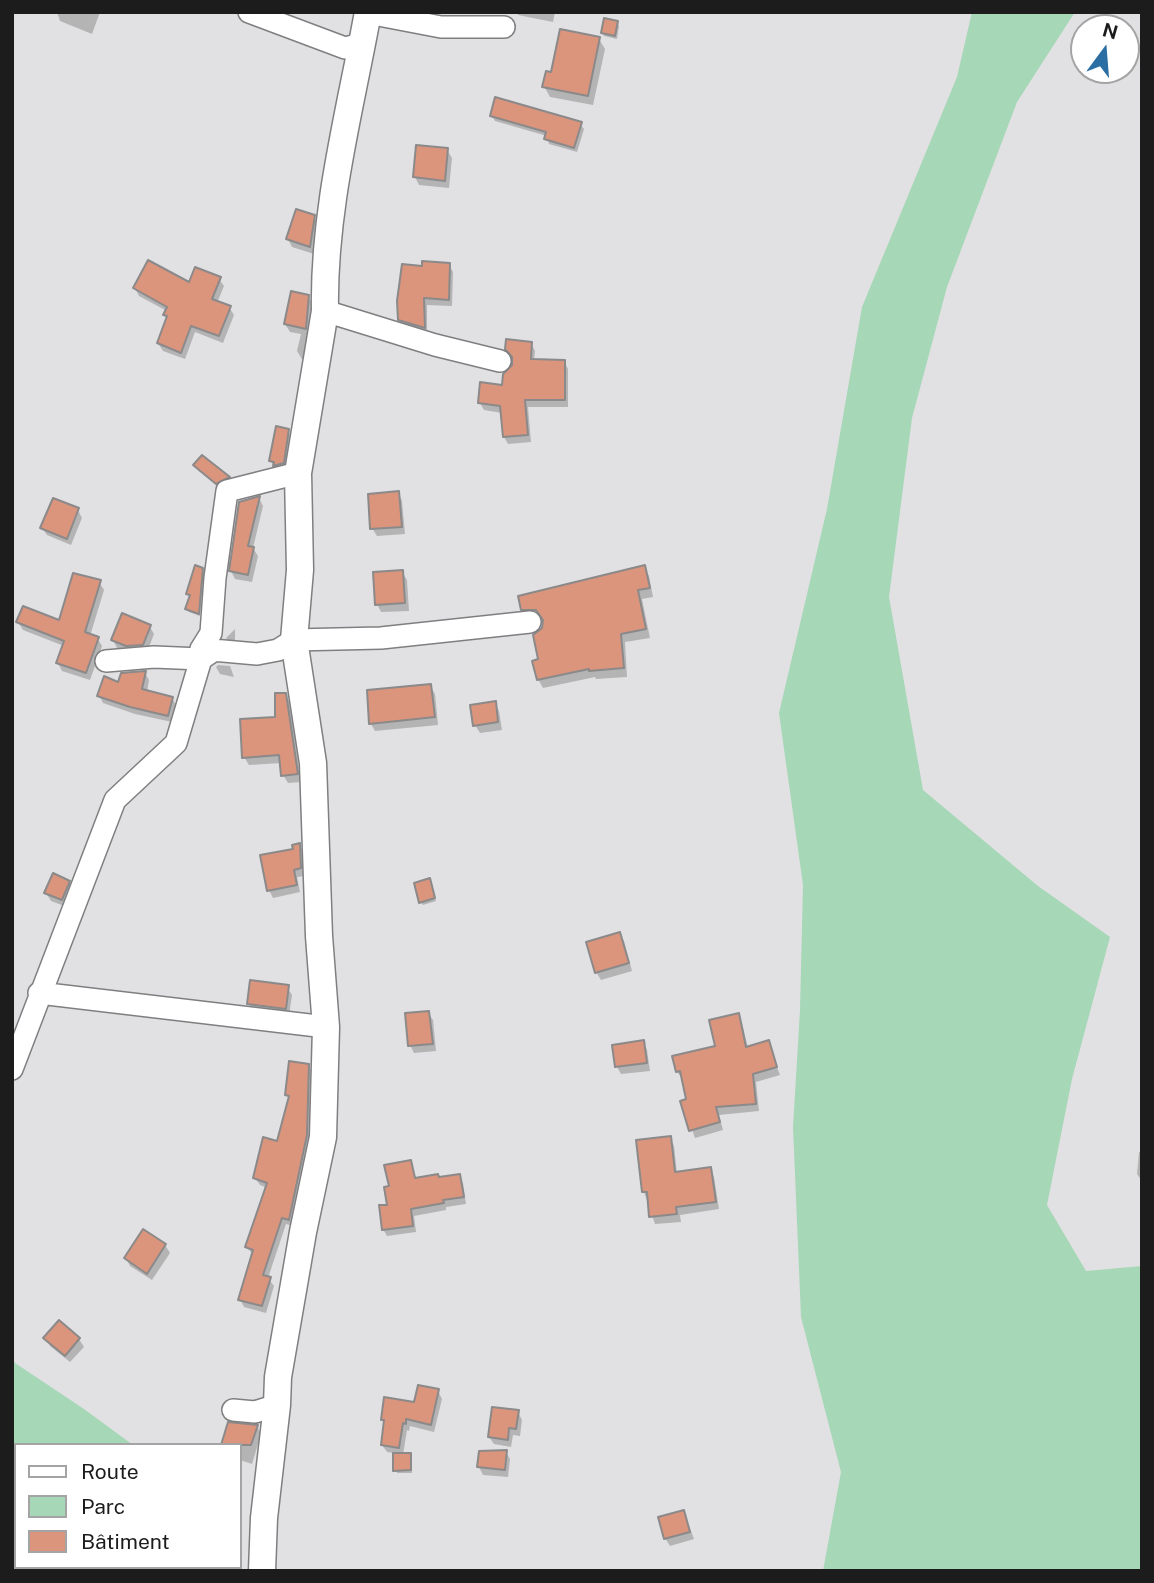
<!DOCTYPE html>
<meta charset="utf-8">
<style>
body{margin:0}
#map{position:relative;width:1154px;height:1583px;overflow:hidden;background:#e1e1e3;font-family:"Public Sans",sans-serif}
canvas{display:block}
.frame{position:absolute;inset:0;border:14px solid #1c1c1c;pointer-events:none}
.legend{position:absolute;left:14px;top:1443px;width:228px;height:126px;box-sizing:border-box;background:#fff;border:2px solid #a4a4a4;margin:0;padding:9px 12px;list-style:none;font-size:21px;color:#1c1c1c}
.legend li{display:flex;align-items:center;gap:14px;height:35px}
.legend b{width:35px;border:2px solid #a4a4a4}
.north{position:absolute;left:1070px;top:14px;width:70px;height:70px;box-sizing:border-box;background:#fff;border:2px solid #a4a4a4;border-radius:50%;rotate:16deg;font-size:19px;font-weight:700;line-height:28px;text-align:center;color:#1c1c1c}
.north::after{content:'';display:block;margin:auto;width:24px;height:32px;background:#2b6ea3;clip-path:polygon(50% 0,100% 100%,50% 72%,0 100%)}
</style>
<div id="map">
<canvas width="1154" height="1583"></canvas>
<div class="frame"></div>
<ul class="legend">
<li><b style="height:9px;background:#fff"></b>Route</li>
<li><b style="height:19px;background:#a6d7b6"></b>Parc</li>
<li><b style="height:19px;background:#db957d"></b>Bâtiment</li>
</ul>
<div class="north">N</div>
</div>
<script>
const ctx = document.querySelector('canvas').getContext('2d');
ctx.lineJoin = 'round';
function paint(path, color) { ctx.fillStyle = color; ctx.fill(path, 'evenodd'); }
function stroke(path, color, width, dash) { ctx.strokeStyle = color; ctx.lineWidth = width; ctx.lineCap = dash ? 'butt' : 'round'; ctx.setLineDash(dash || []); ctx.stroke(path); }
paint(new Path2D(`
 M 972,12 L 1075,12 L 1017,102 L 947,287 L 912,418 L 889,597 L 923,790 L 1038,886 L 1110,937 L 1072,1079 L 1047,1205 L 1086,1271 L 1142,1266 L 1142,1571 L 823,1571 L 841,1472 L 801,1317 L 793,1127 L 800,1010 L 803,885 L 779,713 L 827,509 L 862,307 L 957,77 Z
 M 12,1356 L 15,1363 L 84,1409 L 133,1445 L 16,1445 L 16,1567 L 96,1567 L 90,1571 L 12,1571 Z`), '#a6d7b6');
paint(new Path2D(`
 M 57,12 L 100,12 L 92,34 L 60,21 Z
 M 517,12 L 555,12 L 553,22 L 518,15 Z
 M 617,23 L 619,26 L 617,39 L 604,36 L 603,33 Z
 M 599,39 L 605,49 L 593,105 L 550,97 L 544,86 L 552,74 Z
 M 492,116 L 580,124 L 584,129 L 577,152 L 549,144 L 547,136 L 495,121 Z
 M 447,150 L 452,158 L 449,188 L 419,185 L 415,177 Z
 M 314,217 L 318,224 L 314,254 L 292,247 L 288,239 Z
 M 449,265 L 453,272 L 452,306 L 427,305 L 427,334 L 404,326 L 399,319 L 423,267 Z
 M 219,279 L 224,286 L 217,303 L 229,307 L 234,315 L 223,343 L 195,332 L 185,359 L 163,351 L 158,343 L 167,319 L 165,315 L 167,311 L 139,296 L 135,288 Z
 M 308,297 L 313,304 L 310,336 L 306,335 L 309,341 L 306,360 L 302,359 L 297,351 L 301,334 L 290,332 L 285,324 Z
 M 531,343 L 535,351 L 534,361 L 564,361 L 568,369 L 568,407 L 528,407 L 531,442 L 508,444 L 504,437 L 502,413 L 484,410 L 480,403 L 504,387 L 514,366 L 514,360 L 507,349 Z
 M 288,431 L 293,438 L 287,471 L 275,469 L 271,461 Z
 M 398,493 L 402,501 L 405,534 L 377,536 L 372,528 Z
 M 259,498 L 263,506 L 253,548 L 258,556 L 252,582 L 235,579 L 231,571 Z
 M 78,510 L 82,518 L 71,545 L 47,535 L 42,528 Z
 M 644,567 L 649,576 L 653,597 L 642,599 L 650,638 L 625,642 L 627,677 L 596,679 L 595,677 L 543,688 L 538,679 L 544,621 L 543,619 L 528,618 L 523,609 Z
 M 202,569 L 204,572 L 200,616 L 189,612 L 187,609 L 191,598 L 188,594 Z
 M 402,572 L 407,580 L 409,611 L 381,612 L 377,604 Z
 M 99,582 L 104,590 L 90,636 L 97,638 L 102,646 L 90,680 L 62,671 L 58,663 L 64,646 L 23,630 L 18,622 L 60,622 Z
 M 150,627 L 154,634 L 147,652 L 131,653 L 117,648 L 113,640 Z
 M 235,629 L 235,641 L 228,641 L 226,638 Z
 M 218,665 L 230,666 L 234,677 L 220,674 L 216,667 Z
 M 145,673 L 149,680 L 147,692 L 172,698 L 176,705 L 172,722 L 135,714 L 103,703 L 99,695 Z
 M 430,686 L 435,694 L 438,725 L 375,731 L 371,724 Z
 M 285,695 L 290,702 L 301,782 L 288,783 L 283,775 L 282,763 L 249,765 L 244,757 L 277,718 Z
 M 495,703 L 499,711 L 502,730 L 480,733 L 475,725 Z
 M 299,845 L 304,853 L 304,876 L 297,877 L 300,892 L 273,898 L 269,890 Z
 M 69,882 L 73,890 L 67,907 L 51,901 L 46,893 Z
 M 431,884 L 436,901 L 423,905 L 421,902 Z
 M 619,934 L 624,941 L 632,971 L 601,980 L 596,972 Z
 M 287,987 L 292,995 L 289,1016 L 254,1012 L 249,1004 Z
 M 428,1013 L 433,1020 L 436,1051 L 414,1053 L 410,1045 Z
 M 738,1015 L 742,1023 L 748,1048 L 768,1043 L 780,1075 L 756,1082 L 759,1111 L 719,1115 L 723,1130 L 695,1138 L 683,1102 L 688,1101 L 683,1079 L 677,1072 L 717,1047 Z
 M 643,1042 L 647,1050 L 650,1071 L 621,1074 L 617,1067 Z
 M 308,1065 L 313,1073 L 311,1144 L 293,1226 L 286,1224 L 268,1278 L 274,1286 L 266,1313 L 244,1307 L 240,1299 L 253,1255 L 247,1247 L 267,1188 L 260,1185 L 255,1178 L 279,1143 L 290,1101 L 287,1095 Z
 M 670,1138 L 674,1146 L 677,1174 L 710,1169 L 714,1177 L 719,1209 L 680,1215 L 681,1222 L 655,1224 L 644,1192 Z
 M 1139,1152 L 1142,1152 L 1142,1181 L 1137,1174 Z
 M 410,1161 L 416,1179 L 459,1176 L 463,1183 L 466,1204 L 446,1207 L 446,1210 L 414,1216 L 416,1232 L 387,1236 L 383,1229 L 391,1188 Z
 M 165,1245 L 170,1253 L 152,1280 L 130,1266 L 126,1258 Z
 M 46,1338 L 79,1339 L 84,1347 L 70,1362 L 50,1346 Z
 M 438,1391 L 442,1399 L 434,1432 L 410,1426 L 409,1431 L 407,1430 L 403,1455 L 410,1455 L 411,1458 L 412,1473 L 397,1473 L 394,1453 L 387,1452 L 382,1445 L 385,1424 L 382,1419 Z
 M 518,1412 L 522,1420 L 520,1436 L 513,1435 L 511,1447 L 494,1444 L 489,1437 Z
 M 257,1426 L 261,1434 L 252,1464 L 240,1460 L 240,1445 Z
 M 506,1452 L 510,1459 L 508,1477 L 483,1475 L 479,1467 Z
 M 684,1512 L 694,1539 L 670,1546 L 665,1538 Z`), '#0003');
const building = new Path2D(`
 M 604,18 L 618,21 L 615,36 L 601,33 Z
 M 560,29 L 600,37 L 588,96 L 542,87 L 546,71 L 551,72 Z
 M 495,97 L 582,122 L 574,148 L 544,139 L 546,132 L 490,116 Z
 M 416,145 L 448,148 L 445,181 L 413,177 Z
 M 296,209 L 315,215 L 310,247 L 286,239 Z
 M 148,260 L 189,282 L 195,267 L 221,277 L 212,299 L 231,306 L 219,336 L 191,326 L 181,353 L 157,343 L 167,316 L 163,315 L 167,307 L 133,288 Z
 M 422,261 L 450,263 L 449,300 L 424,298 L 425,328 L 398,320 L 397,301 L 402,264 L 422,266 Z
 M 291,291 L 309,295 L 306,329 L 284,324 Z
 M 506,339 L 532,342 L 531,359 L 565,360 L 565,400 L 525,400 L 528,435 L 503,437 L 500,406 L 478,403 L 480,382 L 502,385 L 503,374 L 512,365 L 512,357 L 505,349 Z
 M 276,426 L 289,429 L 284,463 L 273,466 L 274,462 L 269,461 Z
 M 202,455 L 230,477 L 216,484 L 193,465 Z
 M 399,491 L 402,527 L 370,529 L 368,494 Z
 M 260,496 L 248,546 L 254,547 L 248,575 L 229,571 L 239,502 Z
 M 53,498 L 79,508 L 67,539 L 40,528 Z
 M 195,565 L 203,568 L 199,614 L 185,609 L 190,595 L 186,594 Z
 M 645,565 L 650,588 L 638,590 L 646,629 L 621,634 L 624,668 L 589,671 L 589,669 L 537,680 L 532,661 L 538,659 L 533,635 L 542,628 L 543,620 L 536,610 L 521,610 L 518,596 Z
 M 403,570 L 405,603 L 375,605 L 373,572 Z
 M 73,573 L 101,580 L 85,632 L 99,637 L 86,673 L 56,663 L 64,641 L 16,622 L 23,606 L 59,620 Z
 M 122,613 L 151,625 L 143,645 L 126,646 L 111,640 Z
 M 145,671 L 146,671 L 142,689 L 173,697 L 168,716 L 130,707 L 97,696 L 104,676 L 118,682 L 121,673 Z
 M 431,684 L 435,717 L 369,724 L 367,690 Z
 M 275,693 L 286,693 L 298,774 L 281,776 L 279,755 L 242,758 L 240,719 L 275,717 Z
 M 496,701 L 498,722 L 473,726 L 470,705 Z
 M 300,843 L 301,868 L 294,870 L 297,885 L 267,891 L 260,855 L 293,849 L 292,845 Z
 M 53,873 L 70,881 L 62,900 L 44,893 Z
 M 430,878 L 435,898 L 419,903 L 414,883 Z
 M 620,932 L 629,963 L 595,973 L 586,942 Z
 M 250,980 L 289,985 L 286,1009 L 247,1004 Z
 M 429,1011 L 433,1044 L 408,1046 L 405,1013 Z
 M 739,1013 L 746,1047 L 769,1040 L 777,1067 L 753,1074 L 756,1104 L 716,1107 L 720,1122 L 689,1131 L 680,1101 L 686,1099 L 680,1071 L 676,1072 L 672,1056 L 715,1046 L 709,1020 Z
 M 644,1040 L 647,1063 L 615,1067 L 612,1045 Z
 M 289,1061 L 309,1064 L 307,1135 L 289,1220 L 282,1218 L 263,1275 L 271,1277 L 262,1306 L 238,1300 L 253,1250 L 245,1247 L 267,1183 L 253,1178 L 263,1137 L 277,1141 L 289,1096 L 285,1095 Z
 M 671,1136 L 675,1172 L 711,1167 L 716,1202 L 676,1207 L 677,1214 L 649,1217 L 647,1192 L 642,1192 L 636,1140 Z
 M 411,1160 L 415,1178 L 438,1174 L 439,1177 L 460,1174 L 464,1197 L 443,1200 L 444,1203 L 411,1209 L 413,1226 L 382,1230 L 379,1205 L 387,1205 L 384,1187 L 389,1186 L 384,1165 Z
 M 143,1229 L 166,1244 L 147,1274 L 124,1258 Z
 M 59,1320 L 80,1338 L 65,1356 L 43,1338 Z
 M 418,1385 L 439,1389 L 431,1425 L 406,1419 L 406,1424 L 403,1423 L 399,1448 L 381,1445 L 384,1420 L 381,1420 L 384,1397 L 414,1402 Z
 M 492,1407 L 519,1410 L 516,1429 L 509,1428 L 508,1440 L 488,1437 Z
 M 228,1422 L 258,1425 L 251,1445 L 221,1445 Z
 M 507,1450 L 505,1470 L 477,1467 L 479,1451 Z
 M 393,1453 L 411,1453 L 411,1470 L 393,1471 Z
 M 684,1510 L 690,1532 L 664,1539 L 658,1517 Z`);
paint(building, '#db957d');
stroke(building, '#8b8989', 2);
const minor = new Path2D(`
 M 249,12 L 345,48 L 362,44
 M 368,13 L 441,27 L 504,27
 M 325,311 L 435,345 L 500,361
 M 201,649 L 211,633 L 215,578 L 227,491 L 298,473
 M 106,661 L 154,657 L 201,659 L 213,651 L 201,649 L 257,654 L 278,650 L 294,640 L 381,638 L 530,622
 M 39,993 L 326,1027
 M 12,1069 L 115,800 L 176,743 L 201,659
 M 233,1410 L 255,1412 L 277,1405`);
const tertiary = new Path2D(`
 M 262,1571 L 264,1518 L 277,1405 L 278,1377 L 303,1232 L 323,1137 L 326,1027 L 319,936 L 313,763 L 294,640 L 300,570 L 298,473 L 325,311 C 323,210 350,111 368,12`);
stroke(minor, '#7f7f81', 24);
stroke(tertiary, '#7f7f81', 29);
stroke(minor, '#fff', 21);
stroke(tertiary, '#fff', 26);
</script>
